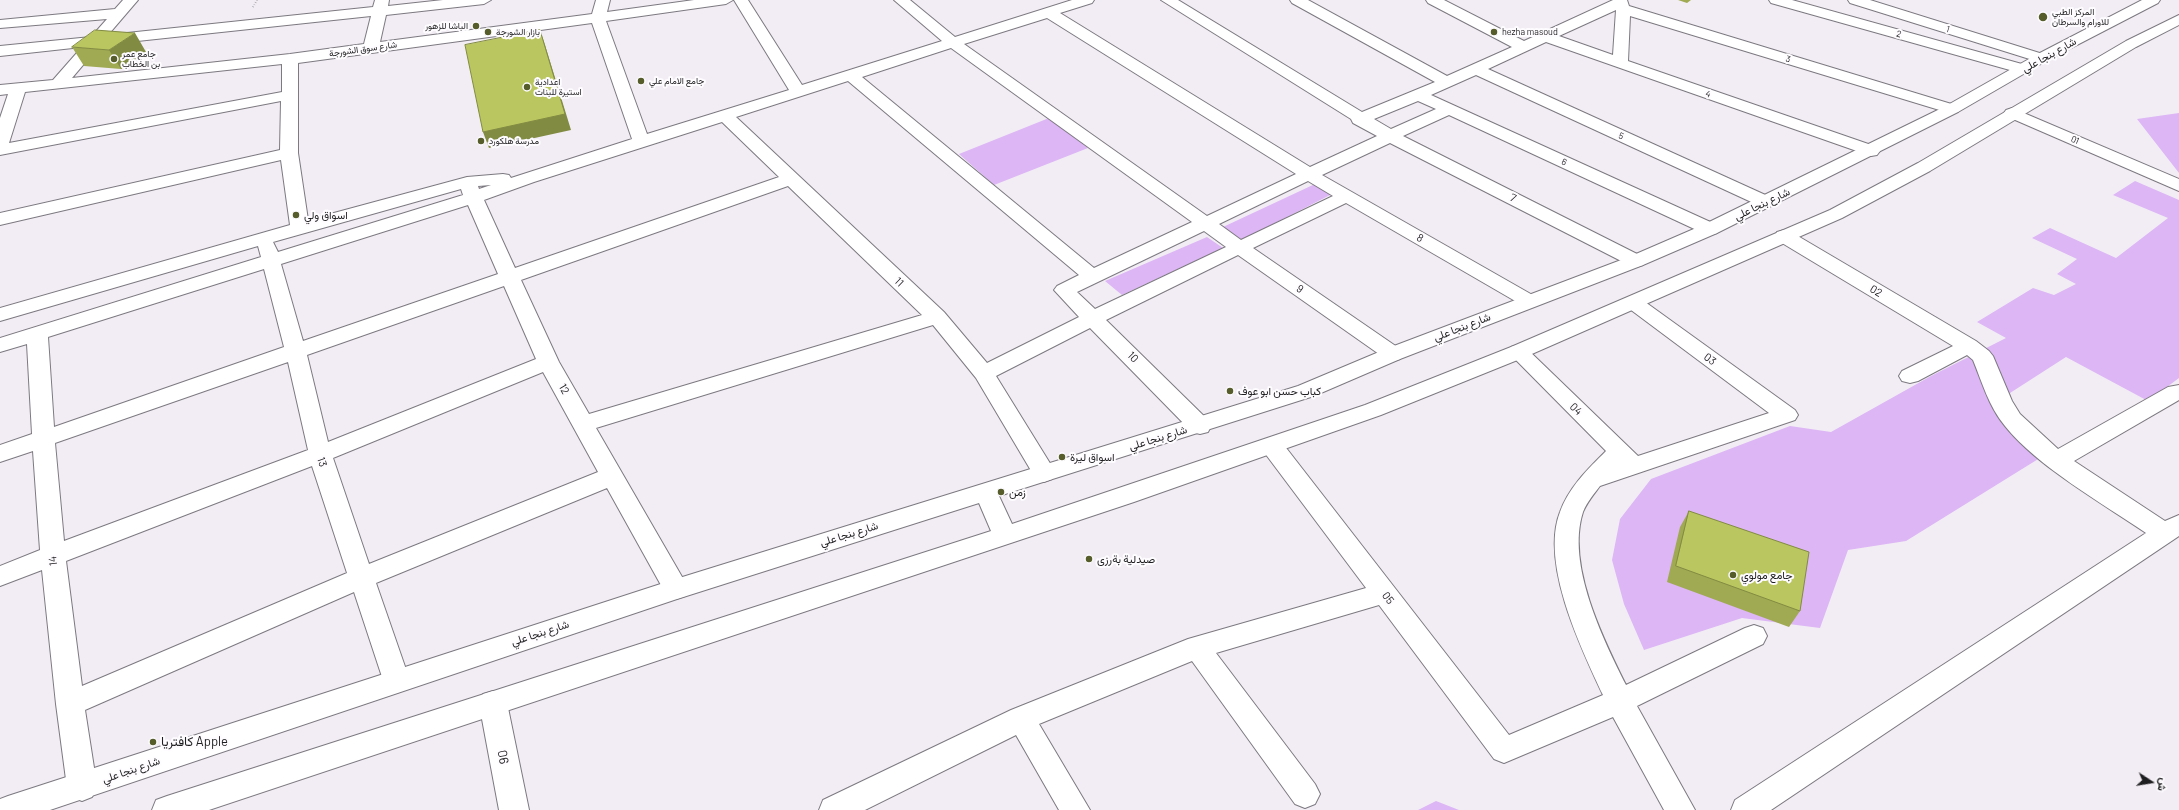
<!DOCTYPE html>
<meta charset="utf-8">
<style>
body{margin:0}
#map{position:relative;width:2179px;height:810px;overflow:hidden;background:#f2edf4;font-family:Barlow,Vazirmatn,sans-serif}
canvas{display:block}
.north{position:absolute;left:2131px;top:762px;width:40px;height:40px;-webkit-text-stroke:3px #fefcff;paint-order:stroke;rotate:102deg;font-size:11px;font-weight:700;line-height:16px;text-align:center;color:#1e1d1f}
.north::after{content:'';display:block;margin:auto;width:14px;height:18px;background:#1e1d1f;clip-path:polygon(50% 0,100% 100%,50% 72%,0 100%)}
</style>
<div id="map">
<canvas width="2179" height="810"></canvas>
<div class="north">ش</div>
</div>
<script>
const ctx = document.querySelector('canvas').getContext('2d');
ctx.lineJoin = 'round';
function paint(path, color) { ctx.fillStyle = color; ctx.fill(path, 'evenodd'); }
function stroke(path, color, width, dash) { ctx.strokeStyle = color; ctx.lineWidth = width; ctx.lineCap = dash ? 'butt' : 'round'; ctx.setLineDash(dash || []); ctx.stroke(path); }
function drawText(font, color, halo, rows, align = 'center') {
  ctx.font = font + ' Barlow,Vazirmatn,sans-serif'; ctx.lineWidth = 4; ctx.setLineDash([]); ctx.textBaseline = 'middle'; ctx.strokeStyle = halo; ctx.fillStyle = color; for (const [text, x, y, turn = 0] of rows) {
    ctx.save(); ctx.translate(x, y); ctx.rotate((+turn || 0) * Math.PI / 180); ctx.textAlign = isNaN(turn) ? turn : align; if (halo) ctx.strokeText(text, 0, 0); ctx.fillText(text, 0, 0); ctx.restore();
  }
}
paint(new Path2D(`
 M 2179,113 L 2179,173 L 2137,119 Z
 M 1049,118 L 1088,148 L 994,185 L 959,154 Z
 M 2135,181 L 2179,200 L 2179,378 L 2148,401 L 2066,357 L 2010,393 L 2014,413 L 2056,448 L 1906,541 L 1848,550 L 1820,628 L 1742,618 L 1644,650 L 1624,604 L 1612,560 L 1620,519 L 1651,479 L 1790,426 L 1831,432 L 1931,376 L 2006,338 L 1977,322 L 2033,288 L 2054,295 L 2076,284 L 2057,274 L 2077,259 L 2032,238 L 2050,228 L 2116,258 L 2168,218 L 2113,195 Z
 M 1315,184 L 1332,194 L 1242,240 L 1223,227 Z
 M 1207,237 L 1223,248 L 1122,295 L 1105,281 Z
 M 1436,801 L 1459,810 L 1460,810 L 1418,810 Z`), '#ddb6f5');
const minor = new Path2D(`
 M 123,0 L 138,0 L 108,35 L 373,7 L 375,0 L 389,0 L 388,6 L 443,0 L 491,0 L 484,4 L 386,15 L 380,42 L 592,14 L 596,0 L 610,0 L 607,12 L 694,0 L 733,0 L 726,4 L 606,21 L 647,134 L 789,90 L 734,0 L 748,0 L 802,85 L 942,41 L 894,0 L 910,0 L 955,37 L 1072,0 L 1094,0 L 1092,3 L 1060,13 L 1310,167 L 1377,136 L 1353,123 L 1351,119 L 1161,0 L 1178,0 L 1362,112 L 1435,82 L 1292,3 L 1290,0 L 1308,0 L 1447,76 L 1512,47 L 1428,3 L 1426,0 L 1444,0 L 1524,41 L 1613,0 L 1627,0 L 1629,6 L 1958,106 L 1960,109 L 1958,112 L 1946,112 L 1630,16 L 1628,61 L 1877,147 L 1880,151 L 1877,155 L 1871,156 L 1546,42 L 1488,69 L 1772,198 L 1775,202 L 1772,206 L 1766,207 L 1760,206 L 1476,75 L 1431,95 L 1717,225 L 1719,229 L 1717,233 L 1710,235 L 1703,233 L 1449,115 L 1403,136 L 1643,257 L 1646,261 L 1643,265 L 1636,267 L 1629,265 L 1390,143 L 1322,175 L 1536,297 L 1539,301 L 1536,305 L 1529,307 L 1522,305 L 1346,203 L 1253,248 L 1400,349 L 1404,354 L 1400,359 L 1393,361 L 1386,359 L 1238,255 L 1106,320 L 1208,420 L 1211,426 L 1208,432 L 1200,434 L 1192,432 L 1090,328 L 996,376 L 1056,473 L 1052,479 L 1044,482 L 1036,479 L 976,378 L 933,325 L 596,428 L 685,582 L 689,589 L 685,596 L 676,599 L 667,596 L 607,488 L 376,583 L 410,681 L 406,689 L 396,693 L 386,689 L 354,592 L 85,710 L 97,787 L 92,797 L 82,801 L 72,797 L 67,787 L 56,704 L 42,570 L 0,586 L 0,566 L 40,550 L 33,451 L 0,462 L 0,445 L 32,434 L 27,344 L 0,352 L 0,338 L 261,257 L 258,246 L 0,321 L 0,308 L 290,225 L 281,160 L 0,225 L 0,213 L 280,150 L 281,101 L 0,155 L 0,118 L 8,94 L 0,95 L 0,85 L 53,80 L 82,47 L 0,56 L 0,46 L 91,37 L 107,19 L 0,28 L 0,20 L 115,9 ZM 1616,10 L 1613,55 L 1559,36 ZM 371,16 L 364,44 L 290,54 L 72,78 L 100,45 ZM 1047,18 L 1296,174 L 1207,216 L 964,44 ZM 592,23 L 632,139 L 511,178 L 509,175 L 503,174 L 467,177 L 308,220 L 298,153 L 298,63 ZM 951,48 L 1192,222 L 1094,268 L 862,77 ZM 282,64 L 282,92 L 9,143 L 25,92 ZM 848,81 L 1079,275 L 1057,286 L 1054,290 L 1079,317 L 987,363 L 944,312 L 736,117 ZM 1418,101 L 1436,109 L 1391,129 L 1374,119 ZM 722,122 L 779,177 L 515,268 L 484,200 L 534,182 ZM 1308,181 L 1333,196 L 1241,240 L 1219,224 ZM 491,185 L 479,189 L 478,186 ZM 788,186 L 922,315 L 589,414 L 559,362 L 521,280 ZM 461,189 L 463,195 L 278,252 L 273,242 ZM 468,205 L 498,274 L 303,341 L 281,264 ZM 1204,231 L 1226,247 L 1095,309 L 1077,292 ZM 264,269 L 284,347 L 54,427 L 48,337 ZM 504,286 L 536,359 L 328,442 L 307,355 ZM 288,362 L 308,450 L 64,541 L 55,443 ZM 543,372 L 598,472 L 369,564 L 333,458 ZM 312,466 L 347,573 L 82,686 L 66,561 Z
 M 1769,0 L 1792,0 L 2029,66 L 2031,69 L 2029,72 L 2017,72 L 1771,3 Z
 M 1848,0 L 1870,0 L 2046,55 L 2049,58 L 2046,61 L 2036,61 L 1850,3 Z
 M 2012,108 L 2179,179 L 2179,191 L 2006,116 L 2004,113 L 2006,110 Z
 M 1784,230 L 1791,232 L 1976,341 L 1989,351 L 1993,356 L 2012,401 L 2020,414 L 2058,449 L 2168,387 L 2179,385 L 2179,400 L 2074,461 L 2165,521 L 2179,515 L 2179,536 L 1771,810 L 1731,810 L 1735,800 L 2146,533 C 2102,503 2038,467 2005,426 C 1989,407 1982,382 1973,360 L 1967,355 L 1918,381 L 1910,383 L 1902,381 L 1899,376 L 1902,371 L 1953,346 L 1777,240 L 1775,236 L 1777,232 Z
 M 1634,297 L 1641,299 L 1795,410 L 1798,415 L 1795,420 L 1600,486 C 1594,494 1587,502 1583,512 C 1566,564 1603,639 1626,685 L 1745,628 L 1754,625 L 1763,628 L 1767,636 L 1763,644 L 1637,706 L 1695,810 L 1664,810 L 1613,717 L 1504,763 L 1494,759 L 1379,605 L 1216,653 L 1315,784 L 1320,794 L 1315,804 L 1305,808 L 1295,804 L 1192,661 L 1039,724 L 1090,810 L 1059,810 L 1016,735 L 865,810 L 819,810 L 823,800 L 1011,710 L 1188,639 L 1366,588 L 1264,452 L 1261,446 L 1264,440 L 1272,438 L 1280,440 L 1509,735 L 1603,695 C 1581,648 1540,563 1560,512 C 1569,487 1588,469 1606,451 L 1508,352 L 1511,347 L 1518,345 L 1525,347 L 1638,456 L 1769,413 L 1627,307 L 1624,303 L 1627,299 Z
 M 493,691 L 503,694 L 507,703 L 529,810 L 499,810 L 479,703 L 483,694 Z`);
const major = new Path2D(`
 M 2142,0 L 2160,0 L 2158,3 L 2046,61 L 1958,112 L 1717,233 L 1643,265 L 1400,359 L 1314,396 L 999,496 L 1012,524 L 1365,405 L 1511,347 L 1830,210 L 1918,163 L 2126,41 L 2179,15 L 2179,25 L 2136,47 L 1930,171 L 1842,218 L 1525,357 L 1381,415 L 1134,502 L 209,810 L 152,810 L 156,800 L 167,796 L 991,531 L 979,503 L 677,599 L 50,810 L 0,810 L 0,799 L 8,796 L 676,579 L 1298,386 L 1386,349 L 1629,257 L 1703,225 L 1946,106 L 2036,55 Z`);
stroke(minor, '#7d7980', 2);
stroke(major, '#7d7980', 2);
stroke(new Path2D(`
 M 253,7 L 257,0`), '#939094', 2, [0.5, 2]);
paint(minor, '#fff');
paint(major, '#fff');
paint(new Path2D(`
 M 1678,0 L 1691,0 L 1687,3 Z
 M 72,47 L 146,52 L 121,69 L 84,66 Z
 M 1689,511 L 1800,611 L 1789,627 L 1667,582 L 1680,527 Z`), '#a0aa52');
paint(new Path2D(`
 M 540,30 L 545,45 L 571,130 L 489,148 L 483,132 Z
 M 135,33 L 146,52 L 121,69 L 109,50 Z`), '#828b42');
const building = new Path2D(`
 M 95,30 L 135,33 L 109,50 L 72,47 Z
 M 540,30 L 565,114 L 483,132 L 465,45 Z
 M 1689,511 L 1809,552 L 1800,611 L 1676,566 Z`);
paint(building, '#bac65f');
stroke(building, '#828b42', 1);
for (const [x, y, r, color] of [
 [2043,17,5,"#565c2a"],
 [476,26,4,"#565c2a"],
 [488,32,4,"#565c2a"],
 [1494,32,4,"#565c2a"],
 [114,59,4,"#565c2a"],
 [641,81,4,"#565c2a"],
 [527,87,4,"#565c2a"],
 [481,141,4,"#565c2a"],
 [296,215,4,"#565c2a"],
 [1230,391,4,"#565c2a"],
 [1062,457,4,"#565c2a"],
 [1001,492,4,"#565c2a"],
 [1089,559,4,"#565c2a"],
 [1733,575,4,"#565c2a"],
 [153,742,4,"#565c2a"]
]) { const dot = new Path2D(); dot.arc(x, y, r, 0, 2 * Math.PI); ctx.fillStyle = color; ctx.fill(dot); stroke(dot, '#fefcff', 1.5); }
drawText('9px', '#1e1d1f', '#fefcff', [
 ["المركز الطبي",2052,12],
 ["للاورام والسرطان",2052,22],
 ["الباشا للزهور",468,26,"right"],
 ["بازار الشورجة",496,32],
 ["hezha masoud",1502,32],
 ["جامع عمر",122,54],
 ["بن الخطاب",122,64],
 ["جامع الامام علي",649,81],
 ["اعدادية",535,82],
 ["استيرة للبنات",535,92],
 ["مدرسة هلكورد",489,141]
], 'left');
drawText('9px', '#1e1d1f', '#fefcff', [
 ["1",1948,29,17],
 ["2",1899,34,16],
 ["شارع سوق الشورجة",363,49,-8],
 ["3",1788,59,17],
 ["4",1708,94,20],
 ["5",1621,136,25],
 ["01",2075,140,23],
 ["6",1564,162,25]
]);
drawText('11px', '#1e1d1f', '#fefcff', [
 ["شارع بنجا علي",2049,55,-29],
 ["7",1513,198,27],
 ["شارع بنجا علي",1762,204,-26],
 ["8",1420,238,30],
 ["11",899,282,43],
 ["9",1300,289,35],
 ["02",1876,291,31],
 ["شارع بنجا علي",1462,327,-21],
 ["10",1133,357,46],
 ["03",1710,359,36],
 ["12",564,389,60],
 ["04",1576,409,44],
 ["شارع بنجا علي",1158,438,-17],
 ["13",322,462,72],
 ["شارع بنجا علي",849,534,-17],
 ["14",53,561,-96],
 ["05",1388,598,53],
 ["شارع بنجا علي",540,633,-18],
 ["شارع بنجا علي",131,770,-19]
]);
drawText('11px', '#1e1d1f', '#fefcff', [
 ["اسواق ولي",304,215],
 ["كباب حسن ابو عوف",1238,391],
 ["اسواق ليرة",1070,457],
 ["زمن",1009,492],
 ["صيدلية بةرزى",1097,559],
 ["جامع مولوي",1741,575]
], 'left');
drawText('13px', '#1e1d1f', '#fefcff', [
 ["كافتريا Apple",161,742]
], 'left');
drawText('13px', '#1e1d1f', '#fefcff', [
 ["06",503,757,79]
]);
</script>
